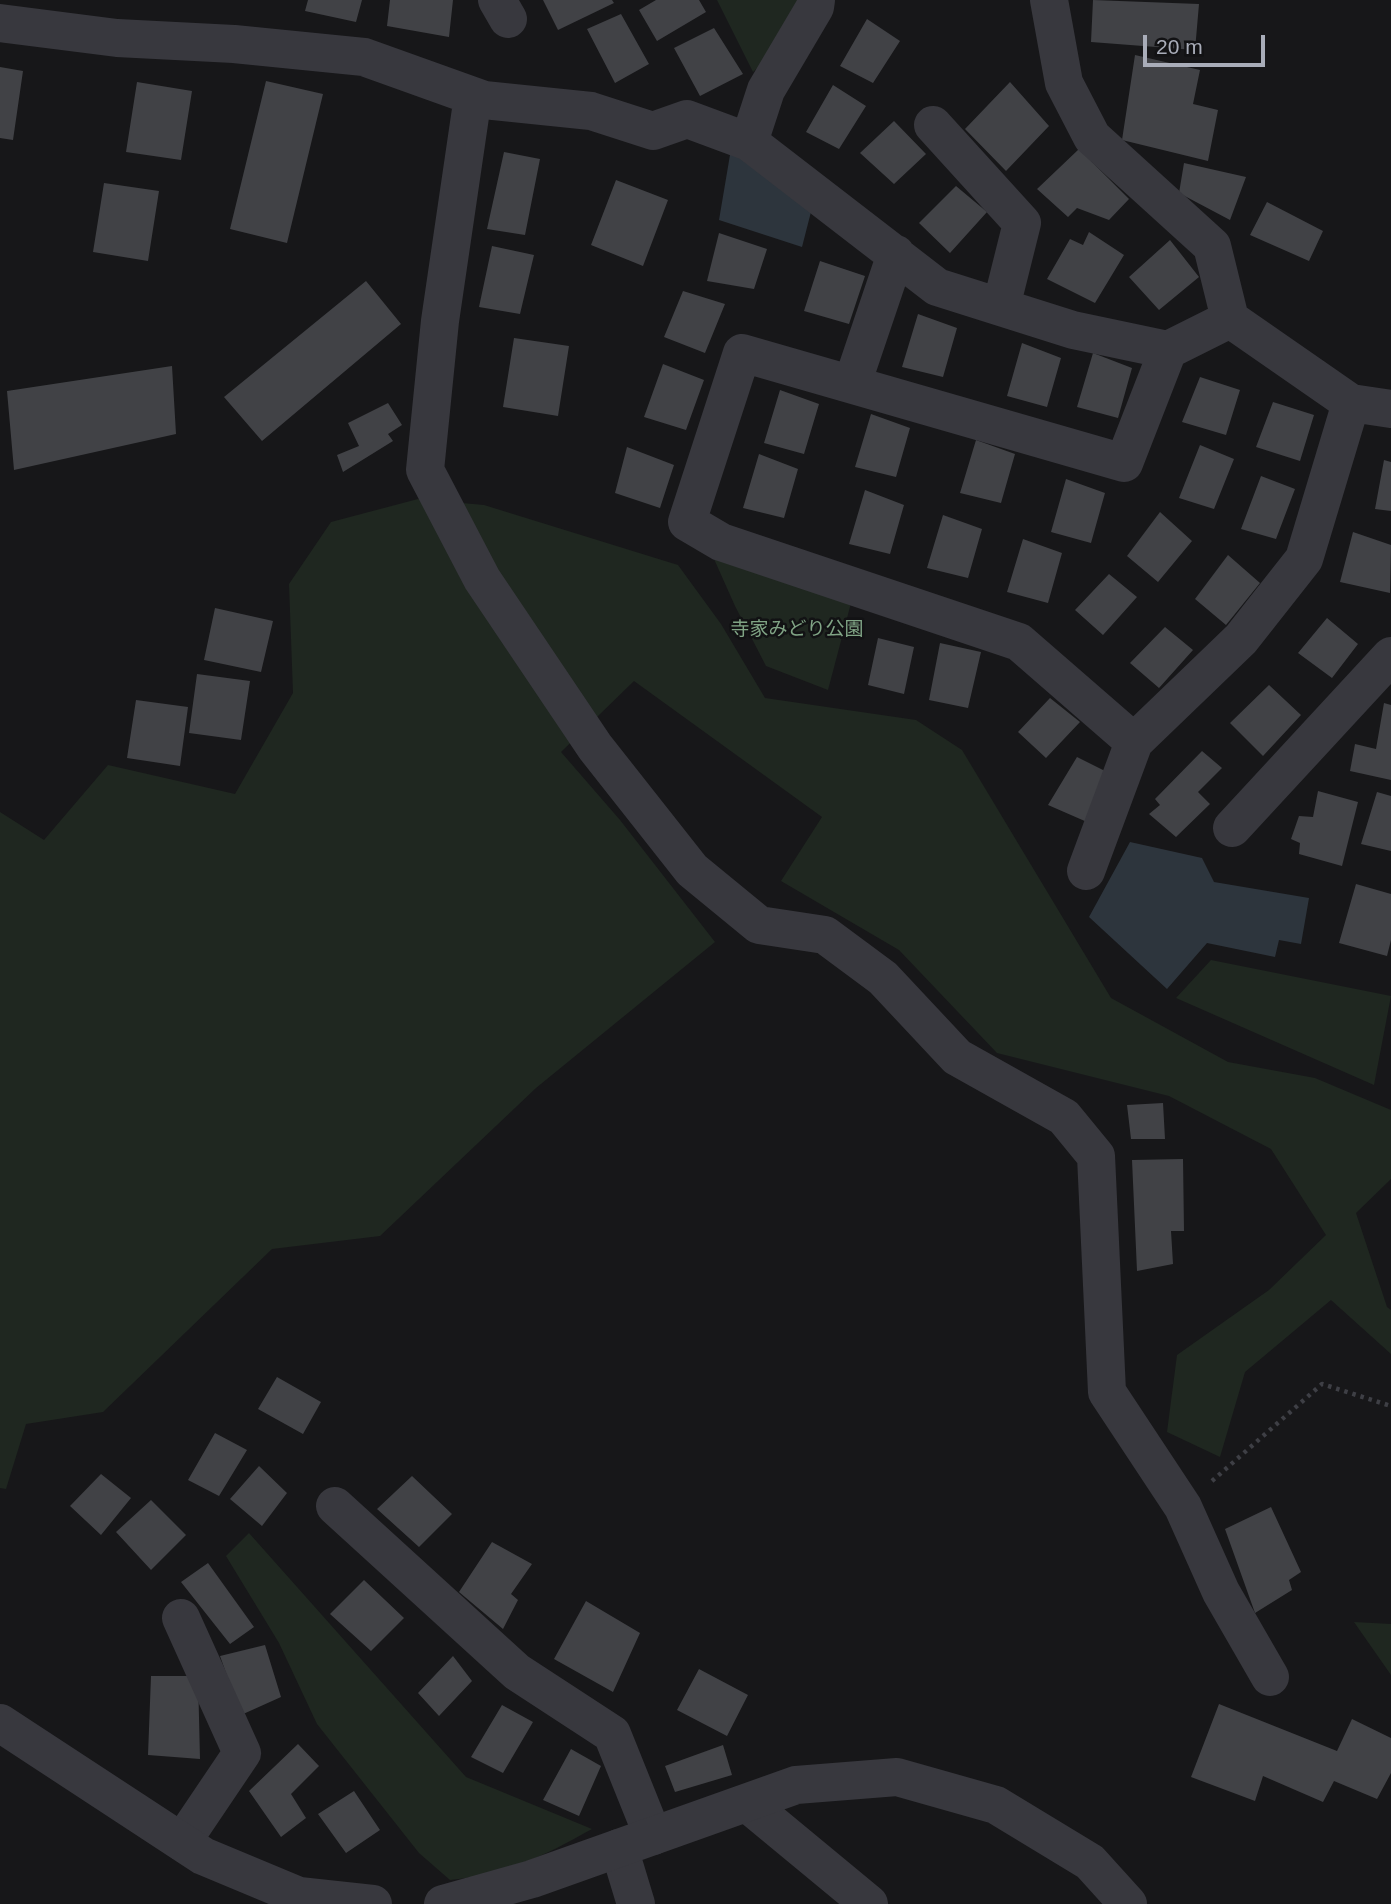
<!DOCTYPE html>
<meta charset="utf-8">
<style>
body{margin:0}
#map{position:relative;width:1391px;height:1904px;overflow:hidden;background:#171719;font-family:Arial,sans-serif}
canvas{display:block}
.scale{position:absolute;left:1143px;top:35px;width:122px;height:32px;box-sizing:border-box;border:4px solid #a9adb9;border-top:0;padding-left:9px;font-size:21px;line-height:24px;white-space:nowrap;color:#a9adb9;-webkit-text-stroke:5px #121214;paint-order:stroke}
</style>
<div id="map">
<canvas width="1391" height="1904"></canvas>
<div class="scale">20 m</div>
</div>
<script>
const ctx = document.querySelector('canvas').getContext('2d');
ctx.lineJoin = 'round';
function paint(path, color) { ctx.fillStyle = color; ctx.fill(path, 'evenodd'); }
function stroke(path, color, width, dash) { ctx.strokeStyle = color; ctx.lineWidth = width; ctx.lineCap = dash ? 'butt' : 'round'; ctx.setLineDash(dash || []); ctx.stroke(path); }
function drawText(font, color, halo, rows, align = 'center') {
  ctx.font = font + ' Arial,"Noto Sans JP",sans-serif'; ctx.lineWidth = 5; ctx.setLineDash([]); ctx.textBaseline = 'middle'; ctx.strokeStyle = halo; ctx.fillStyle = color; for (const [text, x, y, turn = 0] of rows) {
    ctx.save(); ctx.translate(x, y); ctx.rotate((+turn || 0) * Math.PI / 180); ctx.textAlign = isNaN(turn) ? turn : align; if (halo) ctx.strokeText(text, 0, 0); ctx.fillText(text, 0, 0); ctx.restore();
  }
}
paint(new Path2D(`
 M 717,0 L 798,0 L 771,55 L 753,72 Z
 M 418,499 L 484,505 L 678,565 L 721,624 L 765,698 L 916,720 L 962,750 L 1111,998 L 1228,1062 L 1315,1078 L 1391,1110 L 1391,1179 L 1356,1213 L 1387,1307 L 1391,1310 L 1391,1354 L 1331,1300 L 1245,1372 L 1220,1457 L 1167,1432 L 1177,1355 L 1269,1290 L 1326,1235 L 1271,1149 L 1169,1096 L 997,1053 L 899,950 L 781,881 L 822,817 L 634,681 L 561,752 L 620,820 L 715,942 L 536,1088 L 380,1236 L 272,1249 L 103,1412 L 26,1424 L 6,1489 L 0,1488 L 0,812 L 44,840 L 108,765 L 235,794 L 293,693 L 289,584 L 331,522 Z
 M 710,550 L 851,603 L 828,690 L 766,666 L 735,606 Z
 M 1211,960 L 1391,996 L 1374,1085 L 1176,998 Z
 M 249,1533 L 466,1777 L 592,1829 C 542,1857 508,1874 450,1880 L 419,1853 L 317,1724 L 279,1643 L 226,1556 Z
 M 1354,1622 L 1391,1624 L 1391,1675 Z`), '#1f2720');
paint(new Path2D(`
 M 731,149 L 812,208 L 802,247 L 719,220 Z
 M 1130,842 L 1202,858 L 1214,882 L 1309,898 L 1301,944 L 1279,940 L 1275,957 L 1207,943 L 1167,989 L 1089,917 Z`), '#2d353d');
paint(new Path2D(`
 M 308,0 L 362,0 L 356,22 L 305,11 Z
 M 390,0 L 453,0 L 449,37 L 387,26 Z
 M 543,0 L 612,0 L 614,3 L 558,30 Z
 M 656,0 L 699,0 L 706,12 L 657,41 L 639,10 Z
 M 1093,0 L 1199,4 L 1195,50 L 1091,42 Z
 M 621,14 L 649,64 L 615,83 L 587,29 Z
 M 867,19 L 900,41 L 873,83 L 840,66 Z
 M 714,28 L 743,74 L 700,96 L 674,48 Z
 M 1135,55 L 1200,70 L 1193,104 L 1218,110 L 1208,161 L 1122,140 Z
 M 0,67 L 23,71 L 13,140 L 0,138 Z
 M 266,81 L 323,94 L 287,243 L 230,229 Z
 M 137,82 L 192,91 L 181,160 L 126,152 Z
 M 1010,82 L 1049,126 L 1006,171 L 965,129 Z
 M 833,85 L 866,106 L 839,149 L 806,132 Z
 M 894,121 L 926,154 L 894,184 L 860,153 Z
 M 1079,149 L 1129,199 L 1109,220 L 1077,208 L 1068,217 L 1037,189 Z
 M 504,152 L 540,159 L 525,235 L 487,229 Z
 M 1184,163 L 1246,177 L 1230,220 L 1179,193 Z
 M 616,180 L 668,200 L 643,266 L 591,245 Z
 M 104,183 L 159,191 L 148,261 L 93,252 Z
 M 956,186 L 987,212 L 950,253 L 919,223 Z
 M 1267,202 L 1323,231 L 1309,261 L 1250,235 Z
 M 1089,232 L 1124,255 L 1095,303 L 1047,279 L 1070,239 L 1083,245 Z
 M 719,233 L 767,249 L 754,289 L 707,281 Z
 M 1170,240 L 1199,277 L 1159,310 L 1129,277 Z
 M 492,246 L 534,255 L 520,314 L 479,307 Z
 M 820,261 L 865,276 L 849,324 L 804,311 Z
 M 366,281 L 401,324 L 262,441 L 224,397 Z
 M 683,291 L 725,304 L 705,353 L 664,337 Z
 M 918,314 L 957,328 L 943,377 L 902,367 Z
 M 514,338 L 569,346 L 558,416 L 503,407 Z
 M 1022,343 L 1061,358 L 1047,407 L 1007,396 Z
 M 1093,353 L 1132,368 L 1118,418 L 1077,407 Z
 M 663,364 L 704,380 L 686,430 L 644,417 Z
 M 172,366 L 176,434 L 14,470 L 7,391 Z
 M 1200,377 L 1240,390 L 1226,435 L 1182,422 Z
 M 780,390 L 819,404 L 804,454 L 764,443 Z
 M 1273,402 L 1314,415 L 1300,461 L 1256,447 Z
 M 388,403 L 402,425 L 388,434 L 393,441 L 343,472 L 337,455 L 359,446 L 348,423 Z
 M 871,414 L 910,428 L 896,477 L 855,467 Z
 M 976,440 L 1015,454 L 1001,503 L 960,493 Z
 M 1200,445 L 1234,459 L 1214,509 L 1179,498 Z
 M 627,447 L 674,465 L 660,508 L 615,493 Z
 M 759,454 L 798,469 L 784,518 L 743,508 Z
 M 1384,460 L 1391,462 L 1391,511 L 1375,509 Z
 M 1261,476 L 1295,489 L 1276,539 L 1241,529 Z
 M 1066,479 L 1105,493 L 1091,543 L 1051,532 Z
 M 865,490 L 904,505 L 890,554 L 849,544 Z
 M 1160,512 L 1192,541 L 1158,582 L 1127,556 Z
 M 943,515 L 982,529 L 968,578 L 927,568 Z
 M 1353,532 L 1391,545 L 1390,593 L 1340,582 Z
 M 1023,539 L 1062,553 L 1048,603 L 1007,592 Z
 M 1228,555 L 1260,583 L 1226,625 L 1195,599 Z
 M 1109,574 L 1137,597 L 1103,635 L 1075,610 Z
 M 215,608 L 273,621 L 261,672 L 204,660 Z
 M 1327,618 L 1358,644 L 1332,678 L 1298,653 Z
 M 1165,627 L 1193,650 L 1159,688 L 1130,663 Z
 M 878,638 L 914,647 L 904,694 L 868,685 Z
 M 940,643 L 981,652 L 968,708 L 929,700 Z
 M 197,674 L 250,681 L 241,740 L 189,733 Z
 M 1269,685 L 1301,715 L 1263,756 L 1230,723 Z
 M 1050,698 L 1080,722 L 1046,758 L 1018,732 Z
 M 136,700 L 188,707 L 180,766 L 127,758 Z
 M 1384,703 L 1391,705 L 1391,780 L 1350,771 L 1355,744 L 1376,749 Z
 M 1202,751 L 1222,768 L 1198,792 L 1210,804 L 1176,837 L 1149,814 L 1160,805 L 1155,799 Z
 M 1077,757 L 1113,775 L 1087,822 L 1048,805 Z
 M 1318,791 L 1358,802 L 1342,866 L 1299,854 L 1300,843 L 1291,839 L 1299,816 L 1313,817 Z
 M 1377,792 L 1391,796 L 1391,851 L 1361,844 Z
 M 1356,884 L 1391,894 L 1391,940 L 1387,956 L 1339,943 Z
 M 1163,1103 L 1165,1139 L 1131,1139 L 1127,1105 Z
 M 1183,1159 L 1184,1231 L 1171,1231 L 1173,1264 L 1137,1271 L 1132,1160 Z
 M 277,1377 L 321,1402 L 303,1434 L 258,1409 Z
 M 215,1433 L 247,1450 L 219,1496 L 188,1480 Z
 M 259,1466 L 287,1493 L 262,1526 L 230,1499 Z
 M 101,1474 L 131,1498 L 101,1535 L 70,1506 Z
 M 412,1476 L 452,1514 L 419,1547 L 377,1509 Z
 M 151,1500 L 186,1535 L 151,1570 L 116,1532 Z
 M 1271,1507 L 1301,1572 L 1289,1580 L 1292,1590 L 1255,1613 L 1225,1529 Z
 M 492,1542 L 532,1564 L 511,1594 L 518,1600 L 503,1629 L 459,1592 Z
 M 208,1563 L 254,1627 L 230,1644 L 181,1582 Z
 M 364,1580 L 404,1618 L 371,1651 L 330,1614 Z
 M 586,1601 L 640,1633 L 613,1692 L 554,1659 Z
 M 265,1645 L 281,1697 L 241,1715 L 220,1656 Z
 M 453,1656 L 472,1681 L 439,1716 L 418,1693 Z
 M 699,1669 L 748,1695 L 727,1736 L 677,1710 Z
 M 151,1676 L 198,1676 L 200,1759 L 148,1755 Z
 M 1219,1704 L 1337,1751 L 1352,1719 L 1391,1738 L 1391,1773 L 1377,1799 L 1334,1781 L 1323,1802 L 1263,1776 L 1255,1801 L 1191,1777 Z
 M 502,1705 L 533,1722 L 503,1773 L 471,1757 Z
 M 298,1744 L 319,1766 L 291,1794 L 306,1818 L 281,1837 L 249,1791 Z
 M 723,1745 L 732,1775 L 675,1792 L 665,1766 Z
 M 571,1749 L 601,1766 L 579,1816 L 543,1800 Z
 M 354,1791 L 380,1830 L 346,1853 L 318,1814 Z`), '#414246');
stroke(new Path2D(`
 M 1212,1481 L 1322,1384 L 1391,1406`), '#3e3f45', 4.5, [3.5, 5]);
stroke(new Path2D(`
 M 497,0 L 508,19
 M 1049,0 L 1064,83 L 1092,137 L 1212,246 L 1230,319 L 1351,403 L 1391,409
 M 0,23 L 117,38 L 234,44 L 364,57 L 484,100 L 591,111 L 653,131 L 687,119 L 749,142 L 937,287 L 1073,330 L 1168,350 L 1230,319
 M 473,96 L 440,321 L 425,470 L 482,579 L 595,747 L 692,870 L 759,925 L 825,935 L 883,978 L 957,1057 L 1064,1117 L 1096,1156 L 1107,1392 L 1183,1507 L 1221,1592 L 1270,1677
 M 933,125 L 1022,223 L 1001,307
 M 749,142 L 766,90 L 815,7 L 816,0
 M 1168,350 L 1124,463 L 742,353 L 687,522 L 721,542 L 1019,642 L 1134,742 L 1241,639 L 1304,559 L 1351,403
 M 852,384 L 896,254
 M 1232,828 L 1391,656
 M 1086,871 L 1134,742
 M 335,1506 L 517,1672 L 612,1734 L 653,1836
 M 181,1618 L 242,1753 L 182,1842
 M 747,1803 L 869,1904
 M 619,1848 L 636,1904`), '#38383e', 38);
stroke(new Path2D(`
 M 0,1723 L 203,1856 L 299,1896 L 373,1904
 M 443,1904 L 532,1879 L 796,1785 L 897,1777 L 996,1805 L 1090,1862 L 1128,1904`), '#38383e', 38);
drawText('19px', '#80a485', '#121214', [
 ["寺家みどり公園",797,630]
]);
</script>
